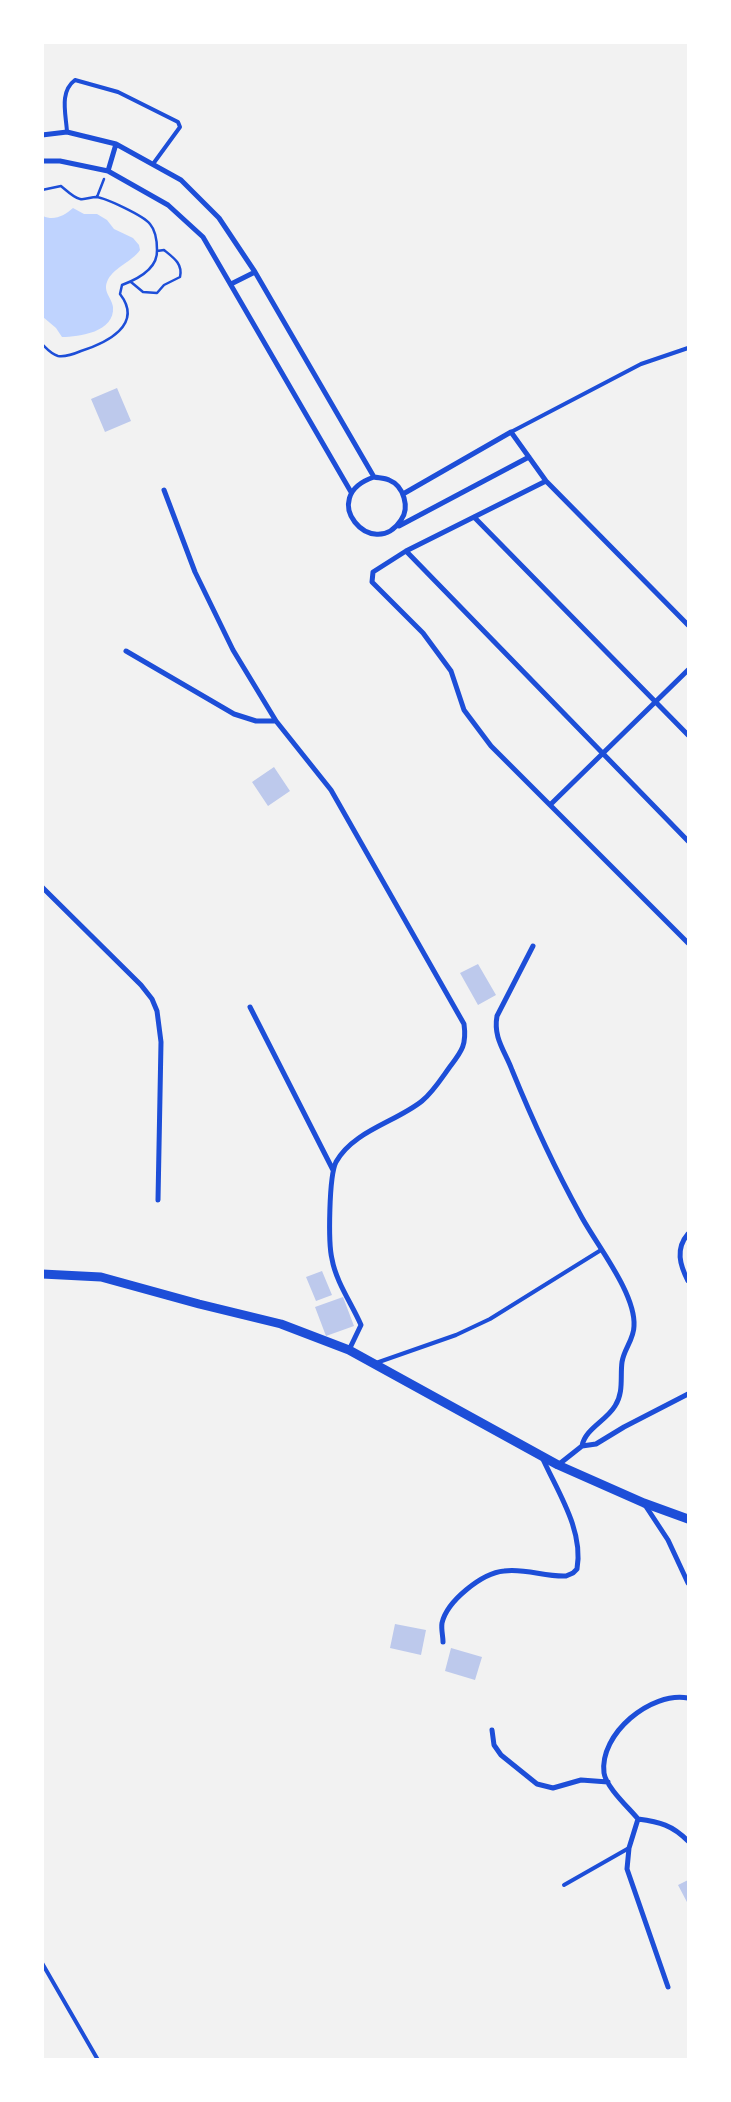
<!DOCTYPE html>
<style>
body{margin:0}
#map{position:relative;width:731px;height:2102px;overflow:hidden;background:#f2f2f2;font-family:Mulish,sans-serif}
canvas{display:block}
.frame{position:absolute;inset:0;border:44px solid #fff;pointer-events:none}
</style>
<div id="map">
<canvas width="731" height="2102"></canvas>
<div class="frame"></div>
</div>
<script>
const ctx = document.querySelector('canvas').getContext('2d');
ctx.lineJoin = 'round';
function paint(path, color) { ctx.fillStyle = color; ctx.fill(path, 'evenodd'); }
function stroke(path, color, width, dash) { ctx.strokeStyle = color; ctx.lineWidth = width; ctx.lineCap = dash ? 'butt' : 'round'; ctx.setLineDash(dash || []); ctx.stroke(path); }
paint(new Path2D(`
 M 73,208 L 84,214 L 97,214 L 107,220 L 114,229 L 133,238 L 139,245 L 140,250 C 132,262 112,268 107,282 C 103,292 112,298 113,307 C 115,332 79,337 62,337 L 56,328 L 43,317 L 43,216 C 54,221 64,216 73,208 Z`), '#bfd3fe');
paint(new Path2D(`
 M 117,388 L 131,421 L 105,432 L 91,399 Z
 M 274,767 L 290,791 L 268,806 L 252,782 Z
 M 478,964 L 496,995 L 478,1005 L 460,973 Z
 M 322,1271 L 332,1295 L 316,1301 L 306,1277 Z
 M 343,1297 L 354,1326 L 326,1336 L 315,1307 Z
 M 395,1624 L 426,1630 L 421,1655 L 390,1648 Z
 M 451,1648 L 482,1657 L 475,1680 L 445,1671 Z
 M 688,1880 L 688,1904 L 678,1885 Z`), '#bdc9ec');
stroke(new Path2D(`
 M 42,190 L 61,186 C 66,190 74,198 80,199 C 85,200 91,197 96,197 C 106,198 144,216 150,224 C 156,231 157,242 157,250 C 158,269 138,279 122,285 L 120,294 C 144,325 106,343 81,351 C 74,354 65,357 58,356 C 51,354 47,349 42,344
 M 97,197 L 104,179
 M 131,282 L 143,292 L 157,293 L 164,285 L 180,277 C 183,264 174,258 164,250 L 157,251`), '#1d4ed8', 2.5);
stroke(new Path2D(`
 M 67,132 C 66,114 59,92 75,80 L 118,92 L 178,122 L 180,127 L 153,164
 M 511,432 L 641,364 L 688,348
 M 376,1363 L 456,1335 L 490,1319 L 601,1250
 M 564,1885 L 629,1848
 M 42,1963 L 98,2060`), '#1d4ed8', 4);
stroke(new Path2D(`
 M 42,135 L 67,132 L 116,144 L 181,180 L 219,218 L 255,272 L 374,477 C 379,478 385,478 389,480 C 404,486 410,508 401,520 C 373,563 315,497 374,477
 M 42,161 L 60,161 L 108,171 L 168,205 L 203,237 L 351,492
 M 108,171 L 116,144
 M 231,284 L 255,272
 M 546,481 L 406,551 L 373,572 L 372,582 L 423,633 L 451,671 L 464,710 L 491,746 L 688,943
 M 164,490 L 195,572 L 233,650 L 276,721 L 331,790 L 464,1024 C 467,1046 461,1052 449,1068 C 441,1079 433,1092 422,1101 C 396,1122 353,1131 336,1162 C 329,1176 328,1243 332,1259 C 336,1282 352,1304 361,1325 L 349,1350
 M 403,494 L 511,432 L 546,481 L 688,625
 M 474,517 L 688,735
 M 399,526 L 529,457
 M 406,551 L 688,841
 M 126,651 L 234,714 L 256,721 L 276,721
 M 551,804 L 688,670
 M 42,887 L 141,985 L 152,999 L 157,1011 L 161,1042 L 158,1200
 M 533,946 L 497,1016 C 493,1038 505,1051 512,1070 C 532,1119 554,1167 580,1214 C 595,1243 636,1293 634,1326 C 634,1339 624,1349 622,1362 C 620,1377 624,1392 615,1406 C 606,1421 585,1429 582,1446
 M 250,1007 L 333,1170
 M 688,1234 C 675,1249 680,1265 688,1281
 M 558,1465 L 582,1446 L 596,1444 L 624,1427 L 688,1394
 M 645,1505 L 668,1540 L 688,1583
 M 443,1642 C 443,1636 441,1629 442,1623 C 447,1601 482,1573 504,1571 C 525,1568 545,1577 566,1576 L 573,1573 L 577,1569 C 584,1530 557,1491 542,1457
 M 688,1698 C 651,1691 599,1734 604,1773 C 606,1787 629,1808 638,1819 C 660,1822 672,1825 688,1841
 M 492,1730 L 494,1745 L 501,1755 L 537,1784 L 553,1788 L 581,1780 L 608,1782
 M 638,1819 L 629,1848 L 627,1869 L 668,1987`), '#1d4ed8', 5);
stroke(new Path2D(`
 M 42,1274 L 101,1277 L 199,1304 L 281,1324 L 349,1350 L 558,1465 L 644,1503 L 688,1519`), '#1d4ed8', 9);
</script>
